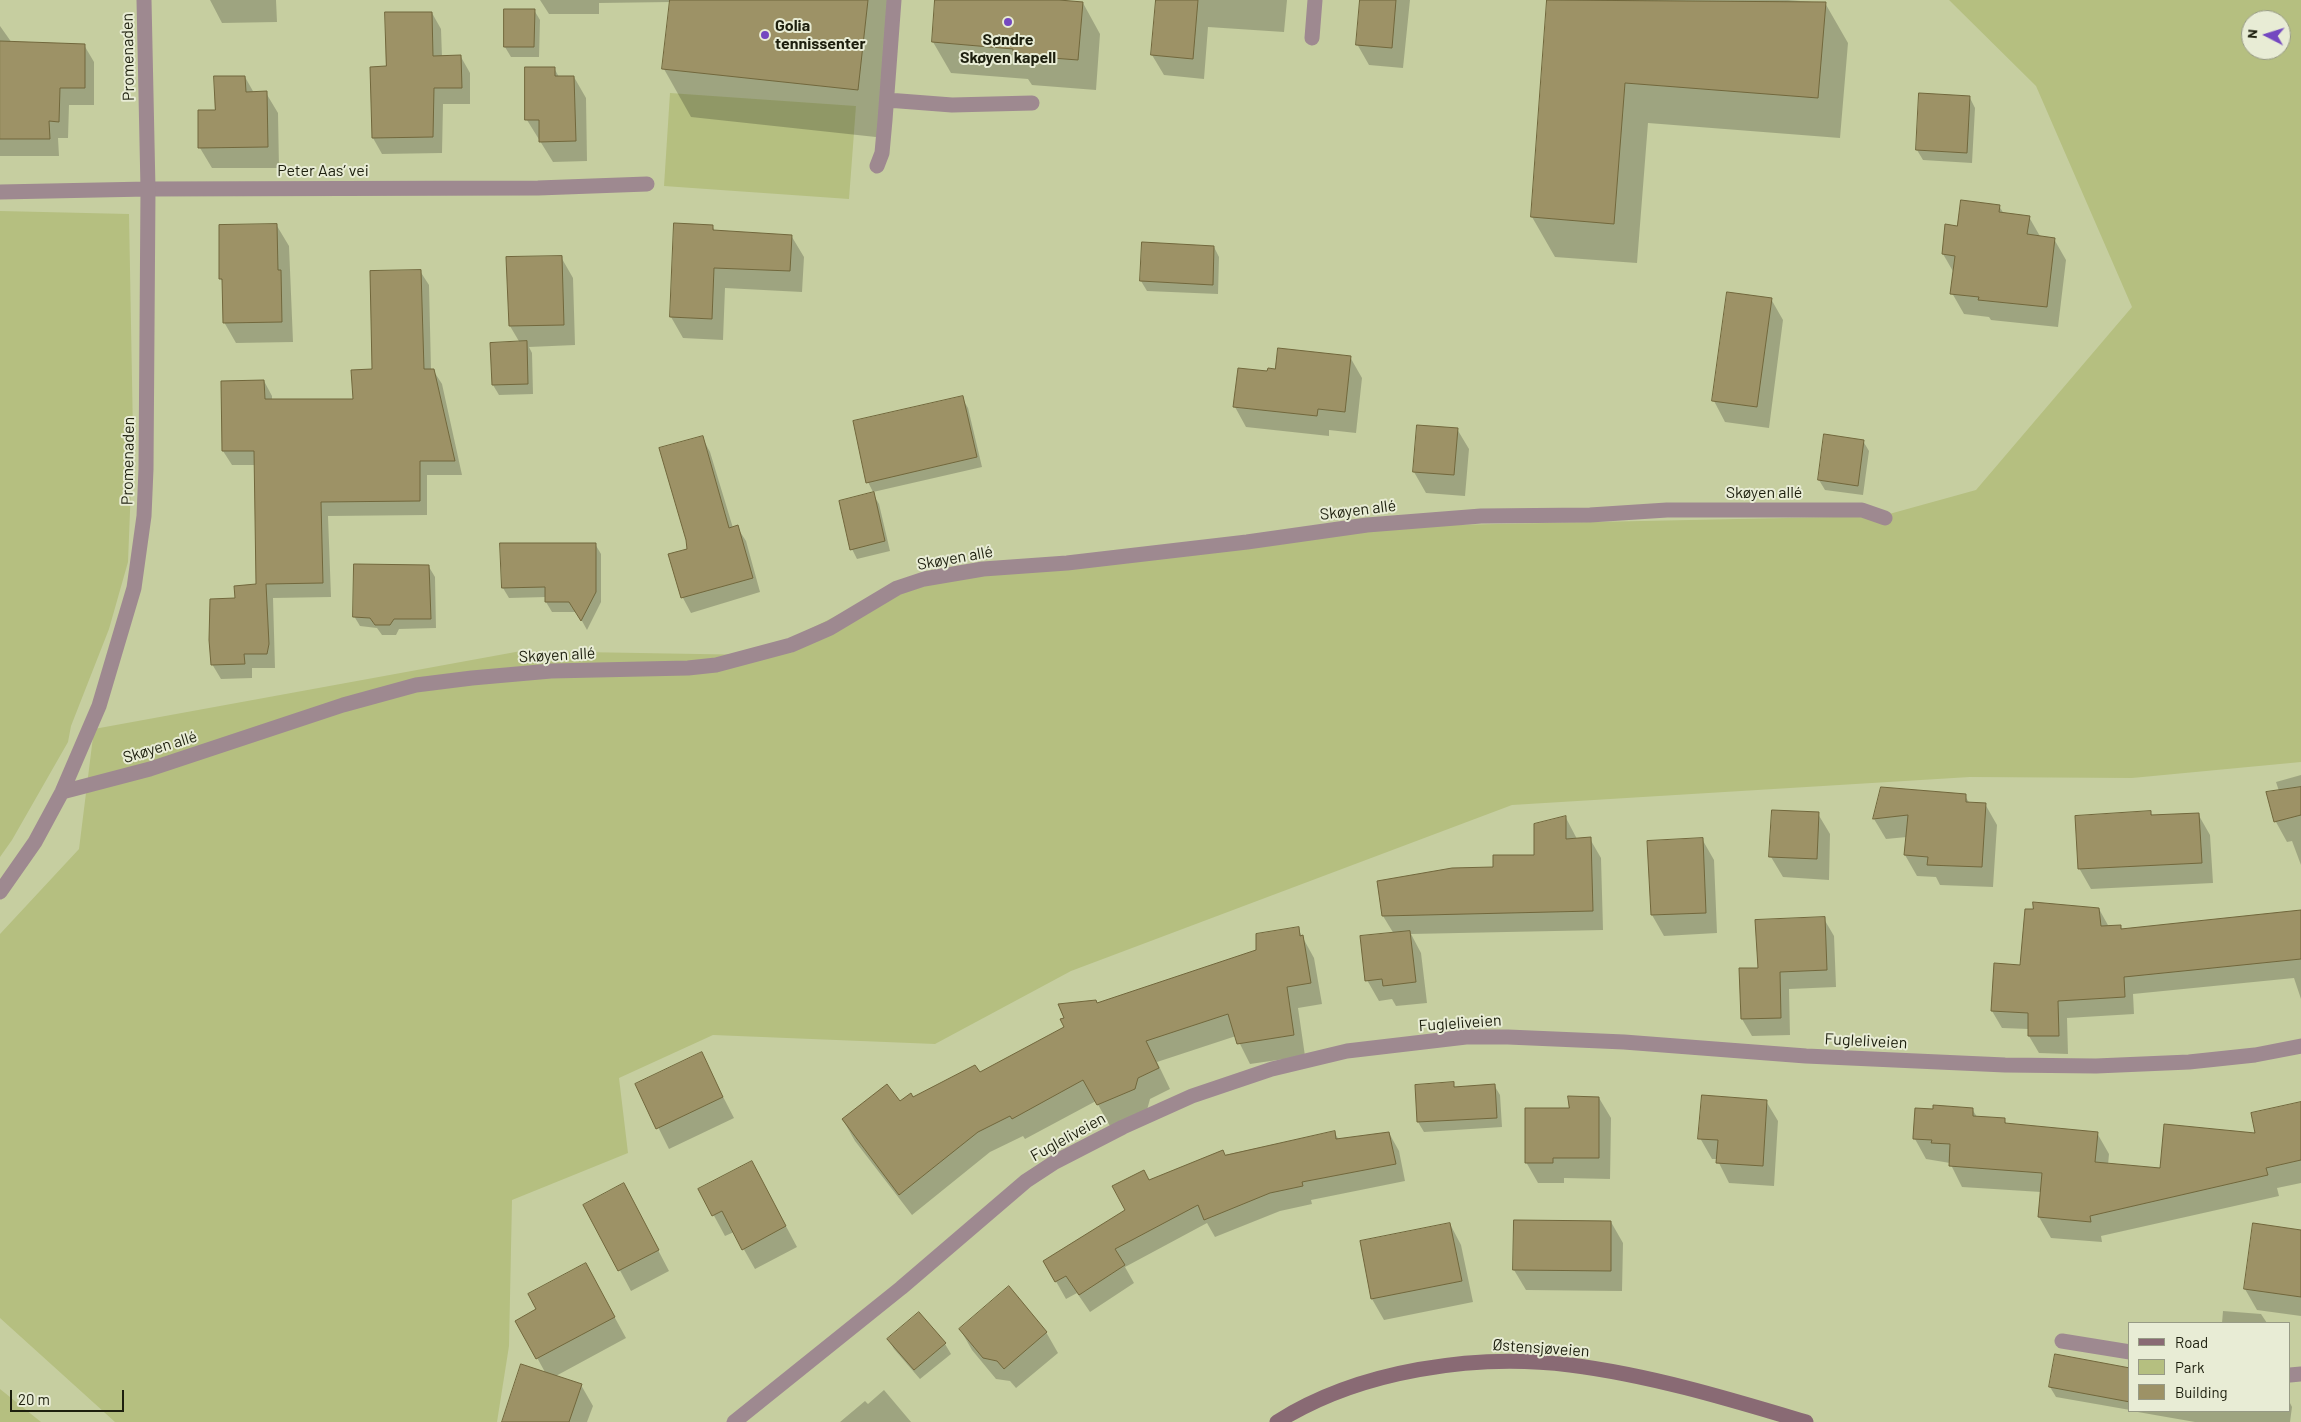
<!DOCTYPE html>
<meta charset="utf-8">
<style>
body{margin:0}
#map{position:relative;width:2301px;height:1422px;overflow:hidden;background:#c6cea0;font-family:Barlow,sans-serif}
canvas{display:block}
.legend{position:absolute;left:2128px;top:1322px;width:162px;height:90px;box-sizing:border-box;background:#e8ecd5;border:1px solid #979a85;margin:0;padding:6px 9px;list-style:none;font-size:15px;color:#1d1f0e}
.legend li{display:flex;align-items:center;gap:10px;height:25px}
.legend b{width:25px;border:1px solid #979a85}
.north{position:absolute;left:2241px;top:10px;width:50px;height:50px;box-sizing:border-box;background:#e8ecd5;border:1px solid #979a85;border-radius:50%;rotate:275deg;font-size:14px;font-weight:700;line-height:20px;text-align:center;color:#1d1f0e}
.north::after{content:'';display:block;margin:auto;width:18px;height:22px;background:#7448c0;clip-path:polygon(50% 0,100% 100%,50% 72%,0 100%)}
.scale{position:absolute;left:10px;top:1390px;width:114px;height:22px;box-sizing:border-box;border:2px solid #1d1f0e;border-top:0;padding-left:6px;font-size:15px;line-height:18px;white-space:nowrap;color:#1d1f0e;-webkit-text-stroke:4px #e8ecd5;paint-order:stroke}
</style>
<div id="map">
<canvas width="2301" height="1422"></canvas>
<ul class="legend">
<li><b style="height:6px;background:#896a74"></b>Road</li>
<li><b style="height:14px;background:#b5bf80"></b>Park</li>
<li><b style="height:14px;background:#9d9266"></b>Building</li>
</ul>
<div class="north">N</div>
<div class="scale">20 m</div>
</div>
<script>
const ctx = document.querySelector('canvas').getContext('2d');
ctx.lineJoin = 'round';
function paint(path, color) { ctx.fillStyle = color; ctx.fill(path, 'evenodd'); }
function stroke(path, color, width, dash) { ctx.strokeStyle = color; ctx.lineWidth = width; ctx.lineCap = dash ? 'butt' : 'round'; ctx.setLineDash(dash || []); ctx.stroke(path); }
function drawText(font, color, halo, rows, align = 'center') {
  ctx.font = font + ' Barlow,sans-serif'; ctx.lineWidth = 4; ctx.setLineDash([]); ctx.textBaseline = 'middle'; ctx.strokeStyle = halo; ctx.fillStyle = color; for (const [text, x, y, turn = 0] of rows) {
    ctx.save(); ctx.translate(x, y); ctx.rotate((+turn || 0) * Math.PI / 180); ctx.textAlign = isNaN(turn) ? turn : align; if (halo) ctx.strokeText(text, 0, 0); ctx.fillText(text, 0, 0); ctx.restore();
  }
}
paint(new Path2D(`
 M 1949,0 L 2301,0 L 2301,762 L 2132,778 L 1970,777 L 1512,805 L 1071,971 L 935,1044 L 713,1035 L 619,1078 L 628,1153 L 512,1200 L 509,1346 L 497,1422 L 115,1422 L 0,1318 L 0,934 L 79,849 L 94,729 L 521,651 L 758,655 L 900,584 L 1353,527 L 1882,516 L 1976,490 L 2132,307 L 2036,86 ZM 2251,20 L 2281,20 L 2281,50 L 2251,50 Z
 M 670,93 L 856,106 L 849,199 L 664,186 Z
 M 0,211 L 129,214 L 133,435 L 128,562 L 109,629 L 71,726 L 68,742 L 12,840 L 0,857 Z
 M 0,1389 L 41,1422 L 0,1422 Z`), '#b5bf80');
paint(new Path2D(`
 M 210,0 L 276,0 L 277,22 L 222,23 Z
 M 540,0 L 900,0 L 885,138 L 691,117 L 664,69 L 671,2 L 599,3 L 599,14 L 549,14 Z
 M 937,0 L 1062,0 L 1083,3 L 1100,34 L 1096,90 L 1032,85 L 1028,79 L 951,73 L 933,42 Z
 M 1157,0 L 1287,0 L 1284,32 L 1208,27 L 1204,79 L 1164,75 L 1152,55 Z
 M 1360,0 L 1410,0 L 1403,68 L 1369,65 L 1357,44 Z
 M 1548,0 L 1788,0 L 1825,3 L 1848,43 L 1840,138 L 1648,123 L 1637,263 L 1555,257 L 1532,217 Z
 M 534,10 L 540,20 L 539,57 L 511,57 L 505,47 Z
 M 432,13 L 441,29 L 442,57 L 461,57 L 470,73 L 470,104 L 443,104 L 442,153 L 382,154 L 373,138 L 372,68 L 387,68 Z
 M 0,26 L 12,43 L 84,45 L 94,62 L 94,105 L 69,105 L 68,138 L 58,138 L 59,156 L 0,156 Z
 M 554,68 L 559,77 L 574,77 L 586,98 L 587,161 L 553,162 L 527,120 Z
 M 245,77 L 254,93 L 266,93 L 278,113 L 279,168 L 212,168 L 200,148 L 216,111 Z
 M 1970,98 L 1975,108 L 1972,163 L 1923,160 L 1917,150 Z
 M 1999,206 L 2004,214 L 2029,217 L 2041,238 L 2054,239 L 2066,260 L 2058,327 L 1991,320 L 1989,317 L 1964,314 L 1952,293 L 1954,273 L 1943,254 L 1958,228 Z
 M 277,226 L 289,246 L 293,342 L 236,343 L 224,322 L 224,284 L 221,279 Z
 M 712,226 L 715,231 L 792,237 L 804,257 L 802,292 L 725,288 L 723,340 L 683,338 L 671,317 Z
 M 1214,247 L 1219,257 L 1218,294 L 1147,291 L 1141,281 Z
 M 561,257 L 573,278 L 575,345 L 529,347 L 532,353 L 533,394 L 499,395 L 493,385 L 520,343 L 510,326 L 508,259 Z
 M 420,271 L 429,285 L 431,370 L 433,370 L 442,384 L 462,475 L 427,475 L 427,515 L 328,516 L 331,597 L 273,598 L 275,668 L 252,668 L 252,678 L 221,679 L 212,664 L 236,599 L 257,585 L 255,465 L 232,465 L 223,451 L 264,381 L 272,396 L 272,401 L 354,401 L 374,371 Z
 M 1771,299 L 1783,320 L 1769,428 L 1725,422 L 1714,401 Z
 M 1350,357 L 1362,378 L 1356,433 L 1329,430 L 1329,436 L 1246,427 L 1235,407 L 1268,372 Z
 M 962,398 L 968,408 L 982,467 L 873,492 L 868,482 Z
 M 1418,426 L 1457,429 L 1469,449 L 1465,496 L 1426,493 L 1414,472 Z
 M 702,437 L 710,452 L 733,528 L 737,527 L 746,541 L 760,592 L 691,613 L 683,598 L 670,555 L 688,550 Z
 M 1863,441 L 1869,451 L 1863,495 L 1825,490 L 1819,480 Z
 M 873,494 L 879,504 L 890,551 L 857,559 L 852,549 Z
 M 595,544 L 601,554 L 601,602 L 587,630 L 577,612 L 552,612 L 546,602 L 546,597 L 509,598 L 503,588 L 501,545 Z
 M 429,567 L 435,577 L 436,628 L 399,629 L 396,635 L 382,635 L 377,628 L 360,626 L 354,616 Z
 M 2301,775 L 2301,865 L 2292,841 L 2287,842 L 2276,822 L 2267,793 L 2279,791 L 2276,782 Z
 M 1965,796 L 1970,804 L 1985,804 L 1997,825 L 1993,887 L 1940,885 L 1936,877 L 1917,876 L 1905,855 L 1907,837 L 1886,839 L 1874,819 Z
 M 2150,812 L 2153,816 L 2198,814 L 2210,835 L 2213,883 L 2091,889 L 2079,868 Z
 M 1818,814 L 1830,834 L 1829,880 L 1783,877 L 1771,857 Z
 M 1566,818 L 1577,839 L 1590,839 L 1601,858 L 1603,930 L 1411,934 L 1421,953 L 1427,1003 L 1396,1006 L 1392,999 L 1379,1001 L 1367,980 L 1394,934 L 1383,916 L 1495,868 L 1536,856 Z
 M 1702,839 L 1714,860 L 1717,933 L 1664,936 L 1652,915 L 1648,842 Z
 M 2099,909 L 2109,927 L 2120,926 L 2122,930 L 2301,912 L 2301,999 L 2294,978 L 2133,994 L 2134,1014 L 2067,1018 L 2068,1054 L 2039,1053 L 2029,1036 L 2029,1029 L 2002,1028 L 1992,1011 L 2021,966 Z
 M 1824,919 L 1834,936 L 1836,987 L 1789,989 L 1790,1035 L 1752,1036 L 1742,1019 L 1759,969 Z
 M 1298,929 L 1314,958 L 1322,1004 L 1298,1008 L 1305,1056 L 1250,1064 L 1236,1036 L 1157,1062 L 1170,1089 L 1150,1099 L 1147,1110 L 1110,1126 L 1096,1101 L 1025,1139 L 1023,1136 L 990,1152 L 912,1215 L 855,1141 L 843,1120 L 900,1103 L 979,1074 L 1066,1028 L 1097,1004 L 1258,951 Z
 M 701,1054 L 734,1118 L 669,1149 L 637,1085 Z
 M 1453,1083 L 1455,1088 L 1494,1085 L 1500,1095 L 1502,1127 L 1424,1132 L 1418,1122 Z
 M 1599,1098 L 1611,1118 L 1610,1179 L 1564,1178 L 1564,1183 L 1538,1183 L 1526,1162 L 1570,1110 Z
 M 1766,1101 L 1778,1121 L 1774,1186 L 1729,1183 L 1717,1159 L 1712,1159 L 1700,1138 Z
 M 2301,1103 L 2301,1183 L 2277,1188 L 2279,1196 L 2101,1236 L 2102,1242 L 2051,1238 L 2039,1217 L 2041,1192 L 1962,1187 L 1950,1163 L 1926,1159 L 1915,1139 L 1934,1110 L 1972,1109 L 1977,1117 L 2004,1120 L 2007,1125 L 2097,1133 L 2109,1154 L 2108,1165 L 2161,1169 L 2257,1134 Z
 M 1334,1132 L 1339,1140 L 1389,1133 L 1399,1151 L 1405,1181 L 1311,1200 L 1312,1204 L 1280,1211 L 1215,1237 L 1207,1223 L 1125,1267 L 1134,1283 L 1090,1312 L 1077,1293 L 1066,1299 L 1045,1262 L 1126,1210 L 1149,1181 L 1225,1157 Z
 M 763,1183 L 797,1247 L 755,1269 L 734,1232 L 725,1236 L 700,1190 Z
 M 585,1205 L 635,1206 L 669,1271 L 631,1291 Z
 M 1611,1222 L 1623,1243 L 1622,1291 L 1526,1290 L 1514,1270 Z
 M 1450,1224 L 1461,1245 L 1473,1302 L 1384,1320 L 1372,1299 L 1361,1242 Z
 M 2301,1231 L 2301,1316 L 2257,1310 L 2245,1289 Z
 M 597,1285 L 626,1338 L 554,1377 L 581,1385 L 593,1406 L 587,1422 L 507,1422 L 546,1374 L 517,1321 Z
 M 2223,1311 L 2261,1314 L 2267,1323 L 2222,1323 Z
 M 960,1329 L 1046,1332 L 1058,1353 L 1016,1388 L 1010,1381 L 996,1379 L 972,1350 Z
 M 888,1339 L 945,1344 L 951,1354 L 920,1379 L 894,1349 Z
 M 2130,1369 L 2130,1410 L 2056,1397 L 2050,1387 Z
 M 884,1390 L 911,1422 L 840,1422 L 865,1401 L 868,1404 Z
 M 2290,1403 L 2292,1407 L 2290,1422 L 2195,1422 L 2132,1411 L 2290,1411 Z`), '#0003');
const building = new Path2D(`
 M 670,0 L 868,0 L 858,90 L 662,69 Z
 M 935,0 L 1059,0 L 1083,2 L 1078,60 L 1013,55 L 1013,49 L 932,42 Z
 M 1156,0 L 1198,0 L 1193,59 L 1151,55 Z
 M 1360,0 L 1396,0 L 1392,48 L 1356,45 Z
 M 1547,0 L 1826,2 L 1818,98 L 1625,83 L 1614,224 L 1531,217 Z
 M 504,9 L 535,9 L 534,47 L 504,47 Z
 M 385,12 L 432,12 L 433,56 L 461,55 L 462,88 L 434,88 L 433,137 L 372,138 L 370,67 L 386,66 Z
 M 0,41 L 85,44 L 85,88 L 60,88 L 59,122 L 49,121 L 50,139 L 0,139 Z
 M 525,67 L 555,67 L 555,76 L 574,76 L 576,141 L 539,142 L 539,120 L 525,120 Z
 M 214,76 L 245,76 L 246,92 L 267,91 L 268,147 L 198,148 L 198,110 L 215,110 Z
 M 1919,93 L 1970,96 L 1967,153 L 1916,150 Z
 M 1961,200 L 2000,205 L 1999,212 L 2030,216 L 2027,234 L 2055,238 L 2047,307 L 1978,300 L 1979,297 L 1950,294 L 1955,256 L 1942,254 L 1945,224 L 1957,226 Z
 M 674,223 L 713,225 L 713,230 L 792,235 L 790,271 L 714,268 L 712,319 L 670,317 Z
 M 277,224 L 278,270 L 281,270 L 282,322 L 223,323 L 222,279 L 219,279 L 219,225 Z
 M 1142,242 L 1214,246 L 1213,285 L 1140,281 Z
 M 562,256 L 564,325 L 509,326 L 506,257 Z
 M 421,270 L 424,369 L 434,369 L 455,461 L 420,461 L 420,501 L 321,502 L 323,583 L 266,584 L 269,644 L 267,654 L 244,654 L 245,664 L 211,665 L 209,640 L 210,599 L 235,598 L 234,586 L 256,584 L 254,451 L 222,451 L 221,381 L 264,380 L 265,399 L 353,399 L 351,370 L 372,369 L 370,271 Z
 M 1727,292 L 1772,298 L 1757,407 L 1712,401 Z
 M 527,341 L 528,384 L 492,385 L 490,343 Z
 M 1278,348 L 1351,356 L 1345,412 L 1318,409 L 1317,416 L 1233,407 L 1238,368 L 1267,371 L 1268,368 L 1275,369 Z
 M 963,396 L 977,457 L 866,483 L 853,421 Z
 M 1417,425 L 1458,428 L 1454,475 L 1413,472 Z
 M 1824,434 L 1864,440 L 1858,486 L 1818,480 Z
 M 703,436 L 729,528 L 738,525 L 753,578 L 681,598 L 668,554 L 687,549 L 686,540 L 659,448 Z
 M 874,492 L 885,541 L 850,550 L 839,501 Z
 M 500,543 L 596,543 L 596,592 L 581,621 L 569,602 L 545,602 L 545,587 L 502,588 Z
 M 354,564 L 429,565 L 431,619 L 394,619 L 390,625 L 375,625 L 370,618 L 353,617 Z
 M 1881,787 L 1966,794 L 1966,802 L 1986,803 L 1982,867 L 1927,865 L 1928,857 L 1904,855 L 1908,815 L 1873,819 Z
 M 2301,787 L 2301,815 L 2274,822 L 2266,792 Z
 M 1772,810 L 1819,812 L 1817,859 L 1769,857 Z
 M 2151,811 L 2151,815 L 2199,813 L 2202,863 L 2078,869 L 2075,816 Z
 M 1566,816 L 1566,839 L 1591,837 L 1593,911 L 1382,916 L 1377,881 L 1452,868 L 1493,867 L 1493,855 L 1534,855 L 1534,824 Z
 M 1703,838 L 1706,913 L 1651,915 L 1647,841 Z
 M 2033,902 L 2099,908 L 2101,926 L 2121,925 L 2121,929 L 2301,910 L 2301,959 L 2124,977 L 2125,997 L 2058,1001 L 2059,1036 L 2028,1036 L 2028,1013 L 1991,1011 L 1994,963 L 2020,965 L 2025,909 L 2033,909 Z
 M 1825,917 L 1827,970 L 1780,972 L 1781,1018 L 1741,1019 L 1739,968 L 1758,968 L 1755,920 Z
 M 1299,927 L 1300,936 L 1303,935 L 1311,983 L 1287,987 L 1294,1035 L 1237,1044 L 1228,1014 L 1146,1041 L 1159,1068 L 1138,1078 L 1135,1089 L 1097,1105 L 1083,1080 L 1012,1119 L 1010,1116 L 978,1132 L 899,1195 L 842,1119 L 887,1084 L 900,1101 L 911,1093 L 913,1097 L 975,1065 L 980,1072 L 1064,1027 L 1060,1019 L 1064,1018 L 1058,1004 L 1096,1000 L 1097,1003 L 1256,950 L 1256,934 Z
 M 1410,931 L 1416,982 L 1383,986 L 1382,979 L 1365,981 L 1360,936 Z
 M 702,1052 L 723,1097 L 656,1129 L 635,1084 Z
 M 1454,1082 L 1454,1087 L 1495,1084 L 1497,1118 L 1417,1122 L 1415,1085 Z
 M 1702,1095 L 1767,1100 L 1763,1166 L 1716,1163 L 1718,1140 L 1698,1139 Z
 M 1568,1096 L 1599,1097 L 1599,1158 L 1553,1158 L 1553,1163 L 1525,1163 L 1525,1108 L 1569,1108 Z
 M 2301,1102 L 2301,1160 L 2266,1168 L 2268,1175 L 2090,1216 L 2091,1222 L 2038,1217 L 2042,1173 L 1949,1166 L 1950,1144 L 1931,1143 L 1932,1140 L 1913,1139 L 1913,1137 L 1915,1108 L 1933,1109 L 1933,1105 L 1973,1108 L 1973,1116 L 2005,1118 L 2005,1123 L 2098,1132 L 2095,1162 L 2160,1168 L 2164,1124 L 2255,1133 L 2251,1113 Z
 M 1335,1131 L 1336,1139 L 1389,1132 L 1396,1164 L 1302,1182 L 1303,1186 L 1270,1193 L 1204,1220 L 1198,1205 L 1115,1249 L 1125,1265 L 1079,1295 L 1066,1276 L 1055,1282 L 1043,1261 L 1125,1210 L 1112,1186 L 1144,1170 L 1149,1180 L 1223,1150 L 1225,1155 Z
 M 752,1161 L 786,1226 L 742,1250 L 722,1211 L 712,1216 L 698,1189 Z
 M 624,1183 L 659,1250 L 618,1271 L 583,1205 Z
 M 1514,1220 L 1611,1221 L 1611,1271 L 1513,1270 Z
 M 1450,1223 L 1462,1281 L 1371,1299 L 1360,1241 Z
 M 2253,1223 L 2301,1230 L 2301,1297 L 2244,1289 Z
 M 586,1263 L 615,1317 L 536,1359 L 515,1321 L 536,1309 L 528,1294 Z
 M 1009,1286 L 1047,1332 L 1004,1369 L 997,1361 L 983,1358 L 959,1329 Z
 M 919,1312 L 946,1343 L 914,1370 L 887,1339 Z
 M 2055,1354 L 2130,1368 L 2130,1402 L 2049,1387 Z
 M 521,1364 L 582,1384 L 569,1422 L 502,1422 Z`);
paint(building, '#9d9266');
stroke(building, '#71673c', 1);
stroke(new Path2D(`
 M 1312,38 L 1315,0
 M 887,100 L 952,105 L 1032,103
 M 877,166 L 882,153 L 885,120 L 894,0
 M 148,189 L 538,188 L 647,184
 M 2062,1341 L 2130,1352
 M 2290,1375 L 2301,1374`), '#9e8990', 15);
stroke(new Path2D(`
 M 0,192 L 148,189
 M 62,792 L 150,769 L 343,705 L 416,685 L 472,678 L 551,671 L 688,668 L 716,665 L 791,645 L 830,628 L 897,588 L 924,579 L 983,569 L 1067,563 L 1247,542 L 1367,525 L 1481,516 L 1590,515 L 1667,510 L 1862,510 L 1885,518
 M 0,892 L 35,842 L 62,792 L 99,706 L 134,588 L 144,516 L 146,469 L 148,189 L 144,0
 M 734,1422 L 901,1288 L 1026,1181 L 1055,1162 L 1123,1127 L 1192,1096 L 1272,1069 L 1347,1051 L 1466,1037 L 1508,1037 L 1624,1042 L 1806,1056 L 2005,1065 L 2096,1066 L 2189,1062 L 2255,1055 L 2301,1046`), '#9e8990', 15);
stroke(new Path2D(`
 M 1277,1422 C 1359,1370 1476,1353 1570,1365 C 1650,1375 1729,1399 1806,1422`), '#896a74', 15);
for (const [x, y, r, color] of [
 [1008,22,5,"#7448c0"],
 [765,35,5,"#7448c0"]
]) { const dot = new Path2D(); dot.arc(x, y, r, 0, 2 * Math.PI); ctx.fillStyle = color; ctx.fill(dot); stroke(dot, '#e8ecd5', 2); }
drawText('bold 16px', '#1d1f0e', '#e8ecd5', [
 ["Golia",775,26],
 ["tennissenter",775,44],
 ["Søndre",1008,40,"center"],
 ["Skøyen kapell",1008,58,"center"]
], 'left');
drawText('16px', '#1d1f0e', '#e8ecd5', [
 ["Promenaden",128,57,-91],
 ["Peter Aas’ vei",323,171],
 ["Promenaden",128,461,-89],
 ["Skøyen allé",1764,493],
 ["Skøyen allé",1358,510,-7],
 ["Skøyen allé",955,558,-10],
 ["Skøyen allé",557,655,-3],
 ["Skøyen allé",160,747,-17],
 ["Fugleliveien",1460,1023,-4],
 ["Fugleliveien",1866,1041,3],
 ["Fugleliveien",1068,1137,-29],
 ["Østensjøveien",1541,1348,4]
]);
</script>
